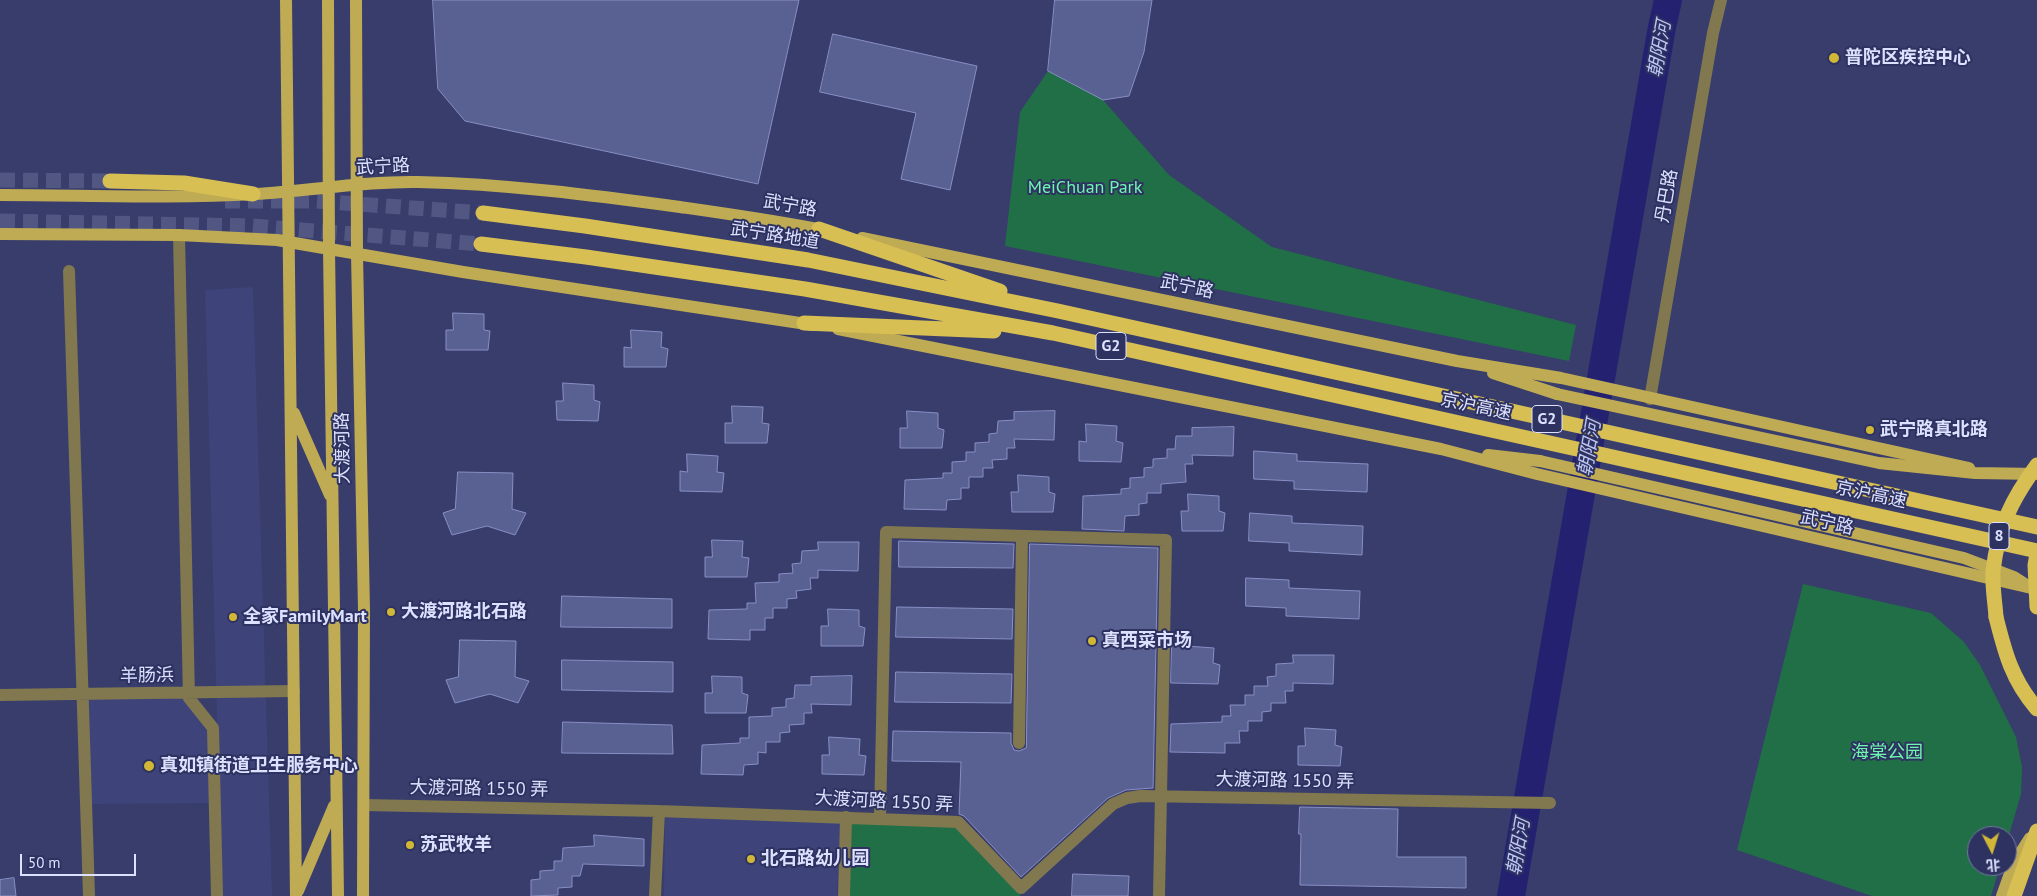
<!DOCTYPE html>
<meta charset="utf-8">
<style>
body{margin:0}
#map{position:relative;width:2037px;height:896px;overflow:hidden;background:#383d6c;font-family:"PT Sans","Noto Sans SC",sans-serif}
canvas{display:block}
.north{position:absolute;left:1967px;top:826px;width:50px;height:50px;box-sizing:border-box;background:#2e3260;border:1px solid #7478a0;border-radius:50%;rotate:175deg;font-size:14px;font-weight:700;line-height:20px;text-align:center;color:#dce1ff}
.north::after{content:'';display:block;margin:auto;width:18px;height:22px;background:#d1b736;clip-path:polygon(50% 0,100% 100%,50% 72%,0 100%)}
.scale{position:absolute;left:20px;top:854px;width:116px;height:22px;box-sizing:border-box;border:2px solid #dce1ff;border-top:0;padding-left:6px;font-size:15px;line-height:18px;white-space:nowrap;color:#dce1ff;-webkit-text-stroke:4px #2e3260;paint-order:stroke}
</style>
<div id="map">
<canvas width="2037" height="896"></canvas>
<div class="north">北</div>
<div class="scale">50 m</div>
</div>
<script>
const ctx = document.querySelector('canvas').getContext('2d');
ctx.lineJoin = 'round';
function paint(path, color) { ctx.fillStyle = color; ctx.fill(path, 'evenodd'); }
function stroke(path, color, width, dash) { ctx.strokeStyle = color; ctx.lineWidth = width; ctx.lineCap = dash ? 'butt' : 'round'; ctx.setLineDash(dash || []); ctx.stroke(path); }
function drawText(font, color, halo, rows, align = 'center') {
  ctx.font = font + ' "PT Sans","Noto Sans SC",sans-serif'; ctx.lineWidth = 4; ctx.setLineDash([]); ctx.textBaseline = 'middle'; ctx.strokeStyle = halo; ctx.fillStyle = color; for (const [text, x, y, turn = 0] of rows) {
    ctx.save(); ctx.translate(x, y); ctx.rotate((+turn || 0) * Math.PI / 180); ctx.textAlign = isNaN(turn) ? turn : align; if (halo) ctx.strokeText(text, 0, 0); ctx.fillText(text, 0, 0); ctx.restore();
  }
}
paint(new Path2D(`
 M 253,287 L 272,896 L 222,896 L 205,290 Z
 M 82,696 L 189,698 L 213,728 L 215,803 L 86,804 Z
 M 665,816 L 840,821 L 837,896 L 664,896 Z`), '#3e447a');
paint(new Path2D(`
 M 1048,71 L 1103,100 L 1169,175 L 1272,247 L 1576,325 L 1569,361 L 1005,246 L 1020,112 Z
 M 1803,584 L 1931,613 L 1964,642 L 1980,665 L 2016,737 L 2022,767 L 2021,794 L 2007,842 L 2007,836 L 1977,836 L 1977,866 L 2000,866 L 1991,896 L 1872,896 L 1737,850 Z
 M 846,817 L 958,822 L 1021,888 L 1020,896 L 846,896 Z`), '#216f47');
stroke(new Path2D(`
 M 1511,896 L 1662,27 L 1668,0`), '#242270', 28);
const building = new Path2D(`
 M 433,0 L 799,0 L 758,184 L 465,121 L 438,89 Z
 M 1055,0 L 1152,0 L 1144,52 L 1129,96 L 1103,100 L 1048,71 Z
 M 833,34 L 977,66 L 950,190 L 901,179 L 916,113 L 820,92 Z
 M 453,313 L 484,314 L 484,330 L 490,331 L 488,350 L 446,350 L 446,330 L 453,330 Z
 M 631,330 L 662,332 L 661,347 L 668,349 L 666,367 L 624,367 L 624,347 L 631,348 Z
 M 563,383 L 594,385 L 594,400 L 600,402 L 598,421 L 557,420 L 556,401 L 563,401 Z
 M 732,406 L 763,407 L 762,423 L 769,424 L 767,443 L 725,443 L 725,423 L 732,423 Z
 M 907,411 L 938,413 L 938,428 L 944,430 L 942,448 L 900,448 L 900,428 L 907,428 Z
 M 1055,411 L 1054,440 L 1014,439 L 1015,448 L 1007,448 L 1007,459 L 992,460 L 993,468 L 983,468 L 983,477 L 969,477 L 969,488 L 961,488 L 961,499 L 947,500 L 946,510 L 904,509 L 905,480 L 943,478 L 943,473 L 952,473 L 952,462 L 966,461 L 966,452 L 975,452 L 975,443 L 989,442 L 989,434 L 997,433 L 998,421 L 1014,420 L 1014,412 Z
 M 1086,424 L 1117,426 L 1116,441 L 1123,443 L 1121,462 L 1079,461 L 1079,441 L 1086,442 Z
 M 1234,427 L 1233,456 L 1192,455 L 1193,464 L 1185,464 L 1186,482 L 1161,484 L 1161,493 L 1147,493 L 1147,503 L 1139,504 L 1139,515 L 1125,516 L 1124,531 L 1082,529 L 1083,496 L 1121,494 L 1121,489 L 1130,488 L 1130,478 L 1144,477 L 1144,468 L 1153,467 L 1153,459 L 1167,458 L 1167,449 L 1175,449 L 1176,436 L 1192,436 L 1192,428 Z
 M 1254,451 L 1297,454 L 1297,461 L 1368,464 L 1367,492 L 1294,489 L 1294,481 L 1254,479 Z
 M 687,454 L 718,456 L 717,472 L 724,473 L 722,492 L 680,491 L 680,471 L 687,472 Z
 M 458,472 L 513,473 L 512,509 L 526,513 L 515,535 L 487,526 L 452,535 L 443,513 L 455,509 Z
 M 1018,475 L 1049,477 L 1049,492 L 1055,494 L 1053,512 L 1012,512 L 1011,492 L 1018,492 Z
 M 1188,494 L 1219,496 L 1219,511 L 1225,513 L 1223,531 L 1182,531 L 1181,511 L 1188,511 Z
 M 1250,513 L 1292,516 L 1292,523 L 1363,526 L 1362,555 L 1289,551 L 1289,543 L 1249,541 Z
 M 712,540 L 743,541 L 742,557 L 749,558 L 747,577 L 705,577 L 705,557 L 712,557 Z
 M 899,541 L 1014,544 L 1013,568 L 899,567 Z
 M 818,542 L 859,542 L 858,571 L 818,570 L 818,578 L 810,578 L 811,589 L 796,591 L 797,598 L 787,599 L 787,608 L 773,608 L 773,618 L 765,618 L 765,630 L 750,630 L 750,640 L 708,639 L 709,610 L 747,609 L 747,603 L 756,603 L 755,583 L 779,582 L 779,574 L 793,573 L 792,564 L 801,563 L 802,551 L 818,550 Z
 M 1030,544 L 1158,548 L 1153,788 L 1126,790 L 1108,798 L 1021,877 L 964,816 L 959,814 L 961,762 L 892,761 L 893,731 L 1011,733 L 1011,743 L 1014,750 L 1019,751 L 1026,748 Z
 M 1246,578 L 1289,580 L 1289,588 L 1360,591 L 1359,619 L 1286,616 L 1286,608 L 1246,606 Z
 M 562,596 L 672,599 L 672,628 L 561,627 Z
 M 897,607 L 1013,609 L 1012,639 L 896,637 Z
 M 828,609 L 859,610 L 859,626 L 865,628 L 863,646 L 821,646 L 821,626 L 828,626 Z
 M 460,640 L 516,641 L 515,677 L 529,681 L 518,703 L 490,694 L 455,703 L 446,680 L 458,677 Z
 M 1172,645 L 1214,648 L 1213,663 L 1220,665 L 1218,684 L 1171,683 Z
 M 1293,655 L 1334,655 L 1333,684 L 1293,683 L 1293,691 L 1285,691 L 1286,703 L 1271,703 L 1271,711 L 1262,712 L 1262,721 L 1248,721 L 1248,731 L 1239,731 L 1240,743 L 1225,743 L 1225,753 L 1170,752 L 1171,724 L 1222,722 L 1222,716 L 1231,716 L 1230,705 L 1245,705 L 1245,695 L 1254,695 L 1254,686 L 1268,686 L 1267,677 L 1276,676 L 1276,664 L 1293,663 Z
 M 562,660 L 673,662 L 673,692 L 562,690 Z
 M 896,672 L 1012,674 L 1011,703 L 895,702 Z
 M 712,676 L 742,677 L 742,693 L 748,695 L 746,713 L 705,713 L 705,693 L 712,693 Z
 M 852,676 L 851,705 L 811,704 L 812,713 L 804,713 L 804,724 L 789,725 L 790,732 L 780,733 L 780,742 L 766,742 L 766,753 L 758,752 L 758,764 L 744,765 L 743,775 L 701,774 L 702,745 L 740,743 L 740,738 L 749,738 L 749,717 L 772,716 L 772,708 L 786,707 L 786,699 L 794,698 L 795,685 L 811,685 L 811,677 Z
 M 563,722 L 672,725 L 673,754 L 562,753 Z
 M 1305,728 L 1336,730 L 1335,745 L 1342,747 L 1340,766 L 1298,765 L 1298,746 L 1305,746 Z
 M 829,737 L 860,739 L 859,755 L 866,756 L 864,775 L 822,774 L 822,755 L 829,755 Z
 M 1300,807 L 1398,809 L 1397,857 L 1466,857 L 1466,888 L 1300,885 L 1301,834 L 1299,834 Z
 M 594,835 L 644,839 L 644,866 L 583,864 L 580,876 L 572,876 L 572,887 L 558,888 L 558,895 L 531,896 L 531,880 L 540,879 L 540,871 L 554,870 L 554,861 L 562,861 L 563,848 L 594,846 Z
 M 1073,874 L 1129,876 L 1128,896 L 1072,896 Z
 M 14,878 L 16,896 L 0,896 L 0,880 Z`);
paint(building, '#596092');
stroke(building, '#878fc5', 1);
stroke(new Path2D(`
 M 0,180 L 110,181
 M 225,201 L 316,201 L 483,213
 M 0,221 L 252,226 L 481,244`), '#515682', 15, [15, 8]);
stroke(new Path2D(`
 M 179,235 L 189,698 L 213,728 L 217,896
 M 69,271 L 89,896
 M 1650,399 L 1713,33 L 1721,0
 M 0,695 L 294,691
 M 1019,743 L 1022,536
 M 364,805 L 659,811 L 958,822 L 1021,888 L 1113,804 L 1127,798 L 1141,796 L 1550,803
 M 880,818 L 886,532 L 1166,540 L 1159,896
 M 655,896 L 659,811
 M 844,896 L 846,817`), '#81784f', 12);
stroke(new Path2D(`
 M 286,0 L 296,896
 M 328,0 L 329,249 L 338,896
 M 356,0 L 357,254 L 364,610 L 363,896
 M 0,195 C 85,195 170,199 255,194 C 309,191 363,181 418,182 C 506,184 592,195 680,207 C 729,214 779,221 828,231
 M 0,234 L 179,235 L 277,240 L 463,272 L 813,325
 M 862,238 L 1457,361 L 1561,378 L 1969,468
 M 838,329 L 1441,449 L 1537,474 L 2027,587
 M 1493,373 L 1557,394
 M 294,413 L 330,495
 M 1488,455 L 1540,461
 M 298,891 L 334,806
 M 2002,896 L 2013,865 L 2030,838`), '#bfab54', 12);
stroke(new Path2D(`
 M 110,181 L 184,183 L 253,194
 M 483,213 L 585,226 L 808,260 L 1058,311 L 2037,527
 M 819,229 L 1000,291
 M 481,244 L 586,257 L 805,289 L 1053,333 L 2037,551
 M 804,323 L 994,331
 M 1996,617 C 2005,653 2012,680 2037,709
 M 2014,896 L 2037,831`), '#d7bf53', 15);
stroke(new Path2D(`
 M 1557,394 L 1879,463 L 1975,473 L 2037,474
 M 1540,461 L 1964,558 L 2014,577 L 2037,592`), '#bfab54', 12);
stroke(new Path2D(`
 M 2037,554 L 2035,565 L 2037,607
 M 1996,617 C 1995,602 1992,585 1993,571 C 1998,527 2012,499 2037,465`), '#d7bf53', 15);
for (const [x, y, r, color] of [
 [1834,58,6,"#d1b736"],
 [1870,430,5,"#d1b736"],
 [391,612,5,"#d1b736"],
 [233,617,5,"#d1b736"],
 [1092,641,5,"#d1b736"],
 [149,766,6,"#d1b736"],
 [410,845,5,"#d1b736"],
 [751,859,5,"#d1b736"]
]) { const dot = new Path2D(); dot.arc(x, y, r, 0, 2 * Math.PI); ctx.fillStyle = color; ctx.fill(dot); stroke(dot, '#2e3260', 2); }
for (const [x, y, w] of [
 [1111,346,30],
 [1547,419,30],
 [1999,536,20]
]) { const box = new Path2D(); box.roundRect(x - w / 2, y - 13.5, w, 27, 4); ctx.fillStyle = '#2e3260'; ctx.fill(box); stroke(box, '#dce1ff', 1); }
drawText('bold 16px', '#dce1ff', null, [
 ["G2",1111,346],
 ["G2",1547,419],
 ["8",1999,536]
]);
drawText('bold 18px', '#dce1ff', '#2e3260', [
 ["普陀区疾控中心",1845,58],
 ["武宁路真北路",1880,430],
 ["大渡河路北石路",401,612],
 ["全家FamilyMart",243,617],
 ["真西菜市场",1102,641],
 ["真如镇街道卫生服务中心",160,766],
 ["苏武牧羊",420,845],
 ["北石路幼儿园",761,859]
], 'left');
drawText('18px', '#dce1ff', '#2e3260', [
 ["武宁路",383,167,-3],
 ["丹巴路",1667,196,-80],
 ["武宁路",790,206,10],
 ["武宁路地道",775,236,9],
 ["武宁路",1187,287,12],
 ["京沪高速",1476,407,12],
 ["大渡河路",343,448,-91],
 ["京沪高速",1871,495,12],
 ["武宁路",1827,523,13],
 ["羊肠浜",147,676,-1],
 ["大渡河路 1550 弄",1285,781,1],
 ["大渡河路 1550 弄",479,789,1],
 ["大渡河路 1550 弄",884,802,3]
]);
drawText('18px', '#6ef8ad', '#2e3260', [
 ["MeiChuan Park",1085,188],
 ["海棠公园",1887,753]
]);
drawText('italic 19px', '#bec6f3', '#2e3260', [
 ["朝阳河",1660,49,-80],
 ["朝阳河",1590,448,-80],
 ["朝阳河",1519,847,-80]
]);
</script>
